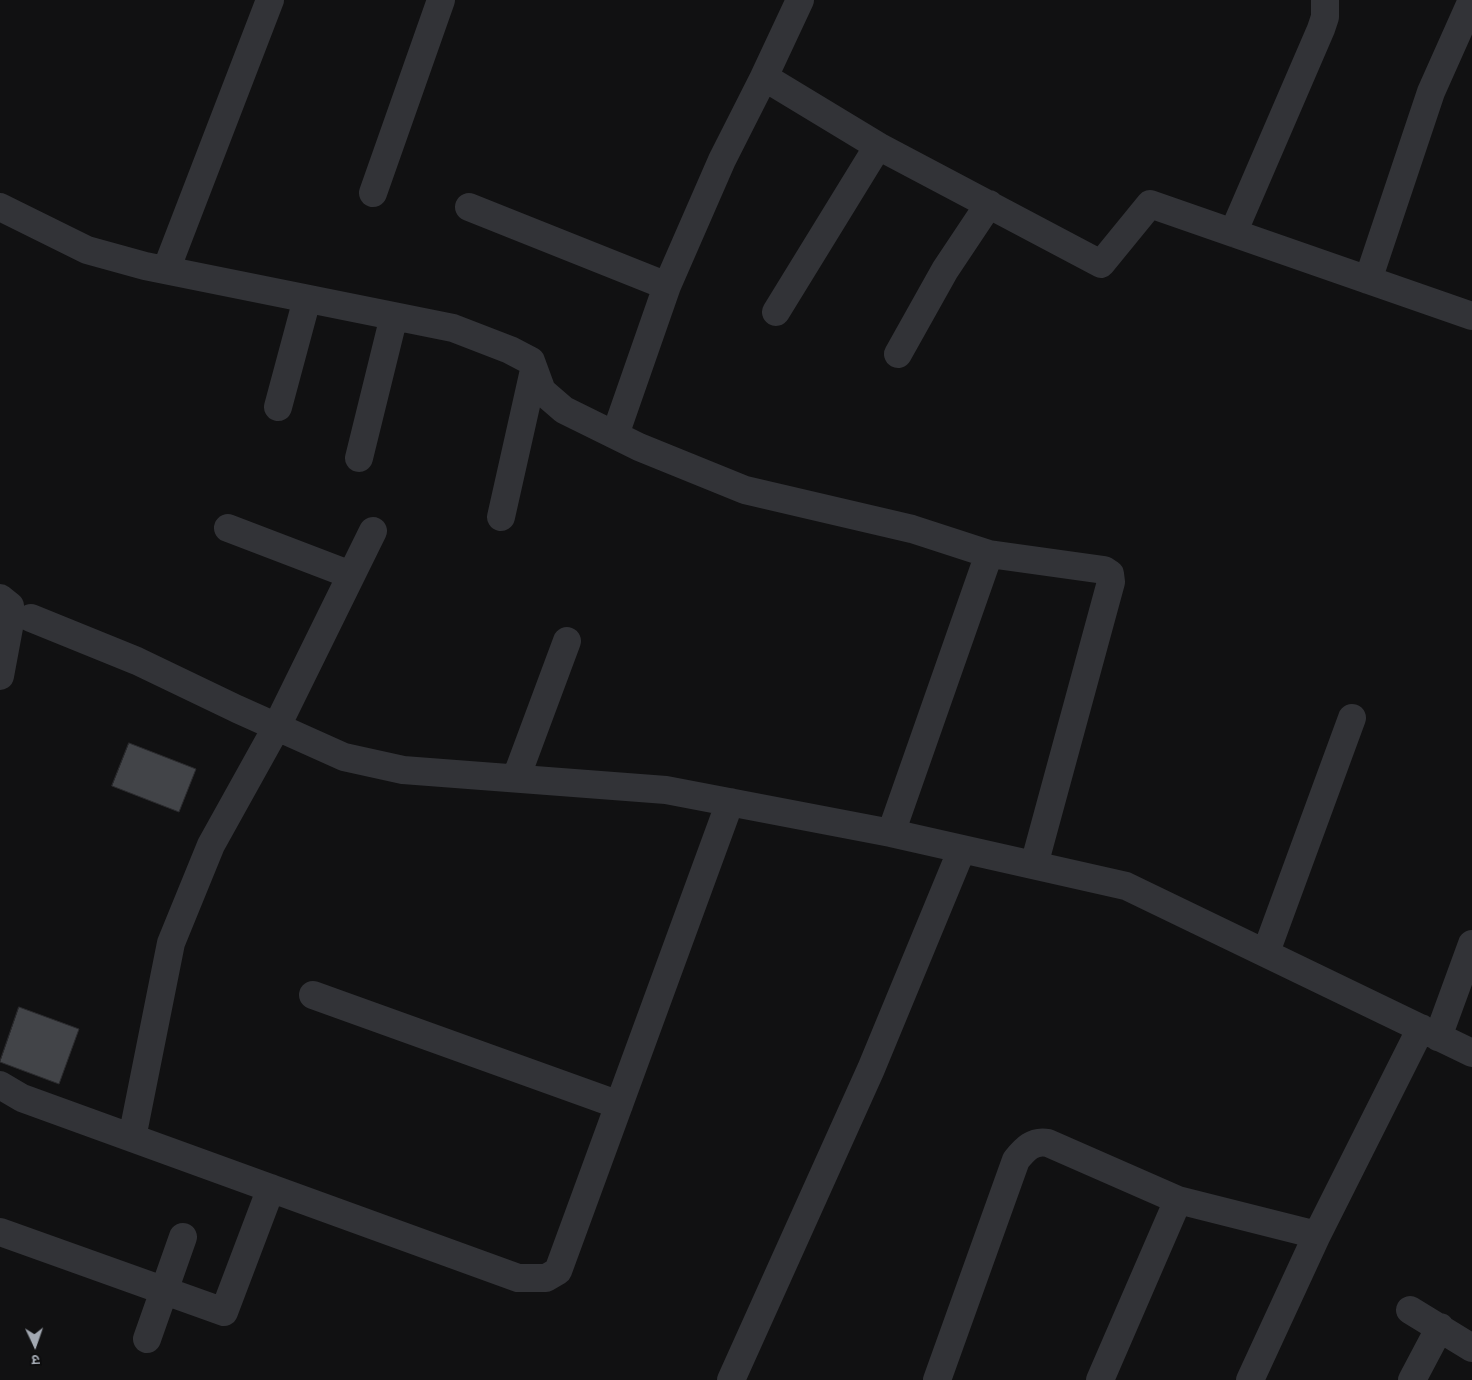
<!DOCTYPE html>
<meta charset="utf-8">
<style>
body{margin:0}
#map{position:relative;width:1472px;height:1380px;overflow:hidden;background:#111112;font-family:"Asap Condensed","Noto Sans Devanagari",sans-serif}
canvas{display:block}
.north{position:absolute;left:10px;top:1320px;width:50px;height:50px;-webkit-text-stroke:4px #0c0c0d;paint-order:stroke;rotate:177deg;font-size:14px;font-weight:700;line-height:20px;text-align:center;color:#a3a9b2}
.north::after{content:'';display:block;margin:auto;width:18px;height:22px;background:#a3a9b2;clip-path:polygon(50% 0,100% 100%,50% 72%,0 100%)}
</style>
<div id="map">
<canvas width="1472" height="1380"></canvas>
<div class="north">उ</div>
</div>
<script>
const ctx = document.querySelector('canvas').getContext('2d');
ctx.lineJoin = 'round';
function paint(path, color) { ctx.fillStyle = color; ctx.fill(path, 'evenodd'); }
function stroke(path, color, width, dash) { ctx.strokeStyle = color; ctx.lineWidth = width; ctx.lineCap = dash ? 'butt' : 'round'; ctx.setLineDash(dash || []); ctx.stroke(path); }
const building = new Path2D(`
 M 129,743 L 196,769 L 179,812 L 112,786 Z
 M 19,1007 L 79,1029 L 59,1084 L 0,1062 Z`);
paint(building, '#424448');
stroke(building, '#2b2b2e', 1);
stroke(new Path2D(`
 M 764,77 L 800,0
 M 373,193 L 441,0
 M 0,207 L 87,250 L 145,266 L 453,328 L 510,350 L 531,361 L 542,391 L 564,410 L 639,447 L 745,490 L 912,529 L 989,554 L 891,833
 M 469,207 L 667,286
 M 1233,233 L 1321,29 L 1325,17 L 1325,0
 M 166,270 L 270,0
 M 1368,280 L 1431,92 L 1472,0
 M 776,312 L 878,146
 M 898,354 L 945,270 L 989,204
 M 278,407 L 307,299
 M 615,435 L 667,286 L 722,160 L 764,77 L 878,146 L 1101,264 L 1150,204 L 1472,316
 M 359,458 L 394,316
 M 501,517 L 534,370
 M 228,528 L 351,575
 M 989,554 L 1104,570 L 1110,574 L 1111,582 L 1034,865
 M 0,598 L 10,606 L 11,617 L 0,676
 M 31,618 L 137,661 L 237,709 L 344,757 L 403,770 L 666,790 L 891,833 L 1126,886 L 1472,1053
 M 516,778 L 567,641
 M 1266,952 L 1352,718
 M 313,995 L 619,1105
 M 1438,1037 L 1472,944
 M 0,1085 L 22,1098 L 518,1278 L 546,1278 L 558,1271 L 730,802
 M 132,1138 L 171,943 L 211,845 L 276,728 L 373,531
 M 0,1232 L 224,1312 L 271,1188
 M 1410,1310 L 1472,1348
 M 147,1339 L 183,1237
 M 731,1380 L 871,1069 L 962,849
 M 937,1380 L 1016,1160 C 1025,1149 1033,1140 1048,1143 L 1178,1200 L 1317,1235
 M 1100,1380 L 1178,1200
 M 1250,1380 L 1317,1235 L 1421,1028
 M 1412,1380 L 1440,1327`), '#323337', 28);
</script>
